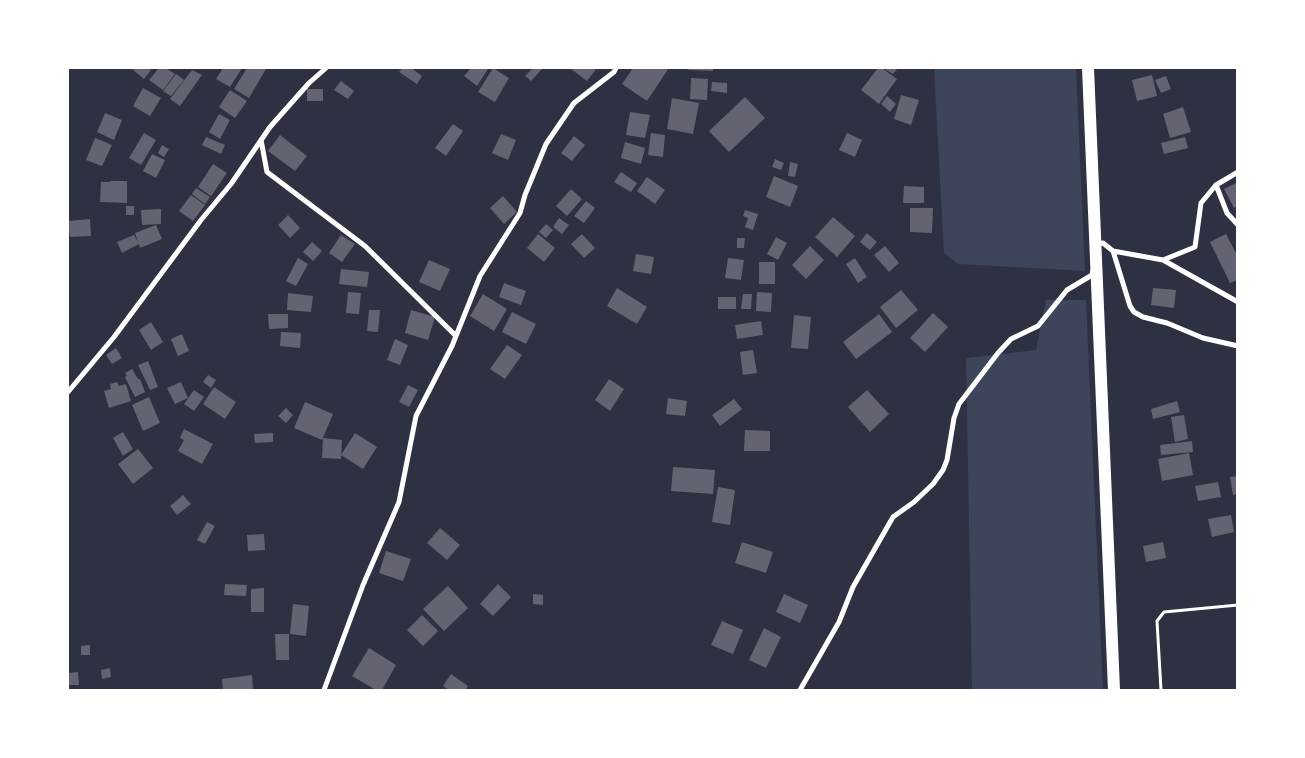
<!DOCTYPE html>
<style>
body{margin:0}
#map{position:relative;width:1305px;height:758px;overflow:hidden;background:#2d3142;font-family:"Work Sans",sans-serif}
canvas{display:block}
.frame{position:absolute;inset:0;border:69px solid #fff;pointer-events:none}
</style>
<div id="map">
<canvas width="1305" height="758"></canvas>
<div class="frame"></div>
</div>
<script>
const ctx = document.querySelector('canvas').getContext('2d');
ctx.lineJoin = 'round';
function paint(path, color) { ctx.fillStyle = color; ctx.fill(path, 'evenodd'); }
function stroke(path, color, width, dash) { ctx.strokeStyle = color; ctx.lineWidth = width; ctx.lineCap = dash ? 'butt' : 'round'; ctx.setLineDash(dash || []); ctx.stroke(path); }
paint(new Path2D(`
 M 934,68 L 1076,68 L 1085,271 L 958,264 L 944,253 Z
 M 1046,300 L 1086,300 L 1103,690 L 972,690 L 966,358 L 1036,350 Z`), '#3c4559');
paint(new Path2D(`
 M 131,68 L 148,68 L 151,70 L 144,79 Z
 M 159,68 L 166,68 L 175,74 L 163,90 L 149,80 Z
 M 223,68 L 242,68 L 230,87 L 216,79 Z
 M 247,68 L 264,68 L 266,69 L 249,98 L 234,89 Z
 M 402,68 L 411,68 L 422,76 L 417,84 L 399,72 Z
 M 471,68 L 485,68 L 488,69 L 477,86 L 464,76 Z
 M 493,68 L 509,78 L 495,102 L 478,92 Z
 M 533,68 L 543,68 L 531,81 L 525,76 Z
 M 573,68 L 597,68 L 587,81 L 571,69 Z
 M 633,68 L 669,68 L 647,101 L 622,84 Z
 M 688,68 L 713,68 L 713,71 L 688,70 Z
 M 878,68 L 882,68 L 897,79 L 879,104 L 861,90 Z
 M 883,68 L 898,68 L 893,74 Z
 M 192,70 L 202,75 L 180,106 L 170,99 Z
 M 176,74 L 184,80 L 171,96 L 163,91 Z
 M 1152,75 L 1157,96 L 1137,101 L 1132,80 Z
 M 1166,76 L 1171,89 L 1161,93 L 1155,80 Z
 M 691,78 L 708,79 L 707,100 L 690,99 Z
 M 341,81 L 354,91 L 348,99 L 334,90 Z
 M 712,82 L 727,83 L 727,93 L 711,91 Z
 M 143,88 L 161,98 L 150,116 L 133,106 Z
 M 307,89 L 323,89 L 323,101 L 307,101 Z
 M 230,90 L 247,101 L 235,118 L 219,107 Z
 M 901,95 L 919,100 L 911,125 L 894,119 Z
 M 887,96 L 896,104 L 890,112 L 881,104 Z
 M 745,97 L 765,118 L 729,152 L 709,131 Z
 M 672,98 L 699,103 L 693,134 L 667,129 Z
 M 1183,107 L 1191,132 L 1170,138 L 1163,114 Z
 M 630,112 L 650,115 L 645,138 L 626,135 Z
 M 105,113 L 122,120 L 114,140 L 97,132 Z
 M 219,114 L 230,120 L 220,139 L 209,132 Z
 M 453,124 L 463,131 L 446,156 L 435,148 Z
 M 144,133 L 156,140 L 141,165 L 129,158 Z
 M 651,133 L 665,135 L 663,157 L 648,155 Z
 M 847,133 L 862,140 L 855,157 L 839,150 Z
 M 501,134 L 516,140 L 508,160 L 492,153 Z
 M 280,135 L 307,156 L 295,171 L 268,151 Z
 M 574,136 L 585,145 L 572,161 L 561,153 Z
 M 206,137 L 225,145 L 221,154 L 202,145 Z
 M 1185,137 L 1188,148 L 1164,154 L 1161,143 Z
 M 95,138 L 112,145 L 102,166 L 86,160 Z
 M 625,142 L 645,148 L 641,164 L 621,158 Z
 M 162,145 L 169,149 L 164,157 L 158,153 Z
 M 152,154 L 165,160 L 156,178 L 143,171 Z
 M 775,159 L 784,163 L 781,170 L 772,167 Z
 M 790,162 L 798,164 L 795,177 L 788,176 Z
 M 213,164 L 227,173 L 211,196 L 198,187 Z
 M 621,172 L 637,183 L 631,192 L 614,182 Z
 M 774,176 L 798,186 L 790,207 L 766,197 Z
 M 647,177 L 665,190 L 655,204 L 637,191 Z
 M 110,181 L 127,181 L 127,203 L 100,202 L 101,182 L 110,182 Z
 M 1238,182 L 1238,206 L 1234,208 L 1224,189 Z
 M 904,186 L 924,187 L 924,203 L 903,203 Z
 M 196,188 L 210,197 L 205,204 L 192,194 Z
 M 571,189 L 582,199 L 567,216 L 556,206 Z
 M 191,195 L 205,205 L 193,221 L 179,211 Z
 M 503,196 L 517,212 L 504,224 L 490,208 Z
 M 586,201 L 595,208 L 584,223 L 574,216 Z
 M 126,206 L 134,206 L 134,215 L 126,215 Z
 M 910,208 L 933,208 L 932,233 L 910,232 Z
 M 161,209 L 161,224 L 142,225 L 141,210 Z
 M 745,210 L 758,214 L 753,230 L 745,227 L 748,218 L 743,216 Z
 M 288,215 L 300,228 L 290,238 L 278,225 Z
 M 833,217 L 855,236 L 837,257 L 815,237 Z
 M 559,218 L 569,225 L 562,234 L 553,227 Z
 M 90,219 L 91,236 L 70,237 L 68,221 Z
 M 546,224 L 553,230 L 546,238 L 539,232 Z
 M 156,225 L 162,239 L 140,248 L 139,244 L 122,253 L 117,242 L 134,235 L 138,242 L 135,233 Z
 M 867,233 L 877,242 L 870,250 L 860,242 Z
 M 538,234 L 555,248 L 544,262 L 527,248 Z
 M 582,234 L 595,248 L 584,258 L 571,244 Z
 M 1226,234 L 1238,257 L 1238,280 L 1230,283 L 1210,242 Z
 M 341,235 L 355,244 L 342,262 L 329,253 Z
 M 776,237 L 787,243 L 778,260 L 767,254 Z
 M 737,238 L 745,238 L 744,248 L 737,248 Z
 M 312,242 L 322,251 L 313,261 L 303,252 Z
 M 810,246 L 824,260 L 806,279 L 792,265 Z
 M 885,246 L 899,263 L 889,272 L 874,255 Z
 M 636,254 L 654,257 L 651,274 L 633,271 Z
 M 298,258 L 308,264 L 296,286 L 286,281 Z
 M 728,258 L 744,260 L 741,280 L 725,278 Z
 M 855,258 L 867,277 L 858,283 L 846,264 Z
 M 429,260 L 450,269 L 440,291 L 419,282 Z
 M 759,262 L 775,262 L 775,284 L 759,284 Z
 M 341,269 L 369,272 L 367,287 L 339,284 Z
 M 504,283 L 526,291 L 521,305 L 499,297 Z
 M 617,288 L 647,307 L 637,324 L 607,306 Z
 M 1153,288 L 1176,290 L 1174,308 L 1151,305 Z
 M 901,290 L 918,310 L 896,328 L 880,307 Z
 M 348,292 L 361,293 L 359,314 L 346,313 Z
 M 757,292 L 772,293 L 771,312 L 756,311 Z
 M 288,293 L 313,296 L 311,312 L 287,310 Z
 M 483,294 L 507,309 L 494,331 L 470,316 Z
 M 743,294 L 752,294 L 751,309 L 741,309 Z
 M 718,297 L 736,297 L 736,309 L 718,309 Z
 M 369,310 L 380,310 L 378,332 L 367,331 Z
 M 411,310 L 435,317 L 428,340 L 405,333 Z
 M 512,312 L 536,324 L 526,344 L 502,332 Z
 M 933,313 L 948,327 L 925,352 L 910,338 Z
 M 268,314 L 288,314 L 288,328 L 269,329 Z
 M 879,314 L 892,332 L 856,359 L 843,342 Z
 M 794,315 L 811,317 L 808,349 L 791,348 Z
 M 761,321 L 763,335 L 737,339 L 735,325 Z
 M 151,322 L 163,342 L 151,350 L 139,330 Z
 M 281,332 L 301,333 L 300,348 L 280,346 Z
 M 182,334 L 189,351 L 178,356 L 171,339 Z
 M 395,339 L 408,345 L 400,365 L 387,360 Z
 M 507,345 L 522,355 L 505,379 L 490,369 Z
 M 116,348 L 122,358 L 112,364 L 106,355 Z
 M 753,350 L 757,373 L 743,375 L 740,352 Z
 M 148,361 L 158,387 L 150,390 L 138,365 Z
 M 132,369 L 138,379 L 140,379 L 145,392 L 135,397 L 125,377 L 127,376 L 125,373 Z
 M 208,375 L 216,380 L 211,388 L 203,382 Z
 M 609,379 L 624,389 L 610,411 L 595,400 Z
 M 117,382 L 119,386 L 126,384 L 131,401 L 109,408 L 104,391 L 111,389 L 110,384 Z
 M 181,382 L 188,398 L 175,404 L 167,388 Z
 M 408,385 L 418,390 L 409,407 L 399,402 Z
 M 214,387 L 236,402 L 225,419 L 203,404 Z
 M 194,390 L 204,397 L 194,411 L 184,404 Z
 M 867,390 L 889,414 L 870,432 L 848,407 Z
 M 149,397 L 160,423 L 143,431 L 132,405 Z
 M 668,398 L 687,401 L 685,416 L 666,414 Z
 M 734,399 L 742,409 L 720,426 L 712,415 Z
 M 1177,401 L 1180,412 L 1153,419 L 1151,409 Z
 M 305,402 L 333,414 L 322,440 L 294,428 Z
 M 286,408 L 293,415 L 286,423 L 278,416 Z
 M 1184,415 L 1188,439 L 1175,442 L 1171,417 Z
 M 184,429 L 213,444 L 202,464 L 178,451 L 184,440 L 180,438 Z
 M 745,430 L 770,431 L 770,451 L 744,451 Z
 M 123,432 L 133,449 L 123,456 L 113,438 Z
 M 273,433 L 273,442 L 255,443 L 254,434 Z
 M 355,433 L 377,447 L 363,469 L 341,455 Z
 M 323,438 L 342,440 L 341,459 L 322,458 Z
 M 1192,441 L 1193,452 L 1161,455 L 1160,445 Z
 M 138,449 L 153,468 L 133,484 L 118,464 Z
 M 1189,453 L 1193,475 L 1162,481 L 1158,459 Z
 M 673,467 L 715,470 L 713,494 L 671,491 Z
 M 1238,476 L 1238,494 L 1233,495 L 1230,477 Z
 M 1218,482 L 1221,497 L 1198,501 L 1195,486 Z
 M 718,487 L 735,490 L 730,525 L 712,522 Z
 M 183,495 L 191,504 L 177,515 L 170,506 Z
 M 1231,515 L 1234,532 L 1212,537 L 1208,519 Z
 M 207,522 L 215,526 L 205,544 L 197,540 Z
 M 440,528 L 460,545 L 447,560 L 427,543 Z
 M 264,534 L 265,550 L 248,551 L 247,535 Z
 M 742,542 L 773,552 L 766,573 L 735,563 Z
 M 1163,542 L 1166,558 L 1146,562 L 1143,546 Z
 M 386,551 L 411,559 L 403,581 L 379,573 Z
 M 225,584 L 247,585 L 246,596 L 224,595 Z
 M 498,584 L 511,597 L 493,616 L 480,604 Z
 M 448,586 L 468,608 L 444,631 L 423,609 Z
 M 264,588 L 264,612 L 251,612 L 251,589 Z
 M 533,594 L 543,595 L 543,605 L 533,604 Z
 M 784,594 L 808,605 L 800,623 L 776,612 Z
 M 293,604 L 309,606 L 306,636 L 290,634 Z
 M 422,615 L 438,631 L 423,646 L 407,630 Z
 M 722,621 L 743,630 L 733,654 L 711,645 Z
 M 764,628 L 781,637 L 766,668 L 749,660 Z
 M 275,634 L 289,634 L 289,660 L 276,660 Z
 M 90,645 L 90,655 L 81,655 L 81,646 Z
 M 369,648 L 396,665 L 382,690 L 376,690 L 352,676 Z
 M 110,668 L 111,677 L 102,679 L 101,670 Z
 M 78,672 L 79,685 L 68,685 L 68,673 Z
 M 451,674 L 468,686 L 465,690 L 449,690 L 443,686 Z
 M 252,675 L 253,690 L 223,690 L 222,679 Z`), '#626471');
stroke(new Path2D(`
 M 1161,690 L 1157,621 L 1164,612 L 1238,605`), '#fff', 3);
stroke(new Path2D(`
 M 261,140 L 267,172 L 365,246 L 456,336
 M 1216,185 L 1227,213 L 1238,225
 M 1097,244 L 1103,243 L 1113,251 L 1163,260 L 1238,302
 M 1113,251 L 1130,306 L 1134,312 L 1143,317 L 1167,323 L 1203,338 L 1238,346
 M 1163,260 L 1195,247 L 1201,203 L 1216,185 L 1238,172
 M 68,392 L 114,337 L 201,220 L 231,184 L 270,127 L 309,83 L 326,68
 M 324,690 L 363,585 L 399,502 L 416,416 L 452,346 L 480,276 L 520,213 L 525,195 L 546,144 L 574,103 L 614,72 L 616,68
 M 800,690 L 839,622 L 853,587 L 893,517 L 914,502 L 933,484 L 943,470 L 947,460 L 954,418 L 959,404 L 998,353 L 1011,339 L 1038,326 L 1067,290 L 1092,275 L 1093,270`), '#fff', 5);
stroke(new Path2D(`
 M 1088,68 L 1114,690`), '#fff', 12);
</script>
